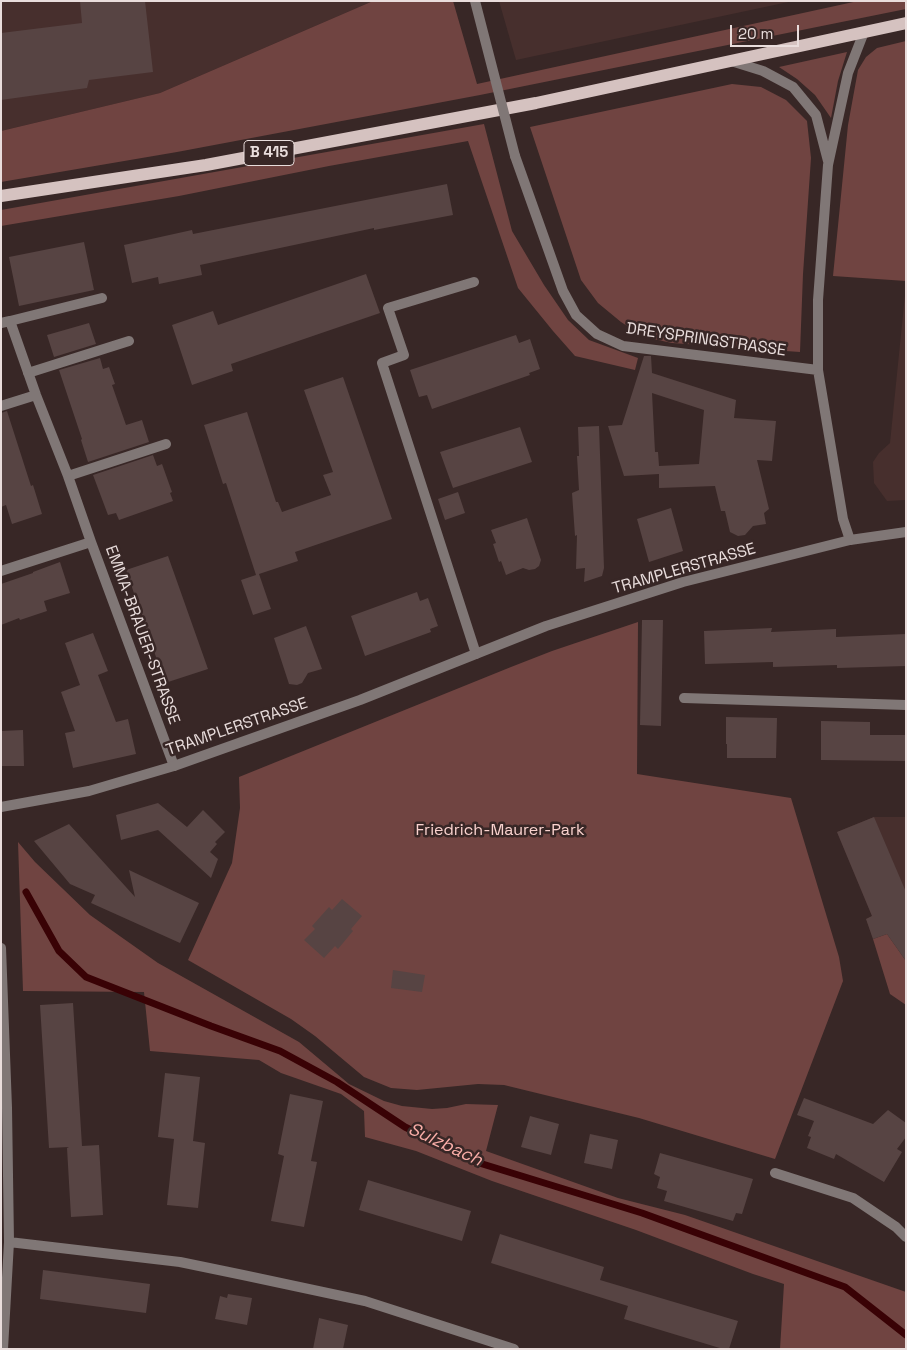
<!DOCTYPE html>
<style>
body{margin:0}
#map{position:relative;width:907px;height:1350px;overflow:hidden;background:#382726;font-family:"Space Grotesk",sans-serif}
canvas{display:block}
.frame{position:absolute;inset:0;border:2px solid #e9dddc;pointer-events:none}
.scale{position:absolute;left:730px;top:25px;width:69px;height:22px;box-sizing:border-box;border:2px solid #e9dddc;border-top:0;padding-left:6px;font-size:15px;line-height:18px;white-space:nowrap;color:#e9dddc;-webkit-text-stroke:4px #382726;paint-order:stroke}
</style>
<div id="map">
<canvas width="907" height="1350"></canvas>
<div class="frame"></div>
<div class="scale">20 m</div>
</div>
<script>
const ctx = document.querySelector('canvas').getContext('2d');
ctx.lineJoin = 'round';
function paint(path, color) { ctx.fillStyle = color; ctx.fill(path, 'evenodd'); }
function stroke(path, color, width, dash) { ctx.strokeStyle = color; ctx.lineWidth = width; ctx.lineCap = dash ? 'butt' : 'round'; ctx.setLineDash(dash || []); ctx.stroke(path); }
function drawText(font, color, halo, rows, align = 'center') {
  ctx.font = font + ' "Space Grotesk",sans-serif'; ctx.lineWidth = 5; ctx.setLineDash([]); ctx.textBaseline = 'middle'; ctx.strokeStyle = halo; ctx.fillStyle = color; for (const [text, x, y, turn = 0] of rows) {
    ctx.save(); ctx.translate(x, y); ctx.rotate((+turn || 0) * Math.PI / 180); ctx.textAlign = isNaN(turn) ? turn : align; if (halo) ctx.strokeText(text, 0, 0); ctx.fillText(text, 0, 0); ctx.restore();
  }
}
paint(new Path2D(`
 M 1,1 L 373,1 L 160,93 L 1,131 Z
 M 499,1 L 793,1 L 516,60 Z
 M 906,285 L 906,500 L 887,501 L 874,483 L 873,462 L 879,453 L 890,443 Z
 M 874,817 L 906,817 L 906,961 L 887,934 L 873,939 L 866,919 L 872,916 L 837,832 Z`), '#472f2d');
paint(new Path2D(`
 M 373,1 L 453,1 L 477,84 L 858,1 L 906,1 L 906,9 L 480,95 L 177,152 L 1,182 L 1,131 L 160,93 Z
 M 906,41 L 906,281 L 833,276 L 848,125 L 858,70 L 866,57 L 877,48 Z
 M 847,52 L 838,81 L 831,118 L 815,95 L 797,79 L 779,67 Z
 M 732,84 L 761,87 L 786,100 L 807,121 L 811,158 L 803,274 L 800,352 L 672,343 L 644,337 L 621,322 L 598,303 L 581,280 L 530,127 Z
 M 484,124 L 512,231 L 544,285 L 568,320 L 589,340 L 638,358 L 635,370 L 575,356 L 553,331 L 518,288 L 468,141 L 329,166 L 179,196 L 1,226 L 1,210 Z
 M 638,622 L 637,774 L 791,798 L 839,957 L 843,981 L 775,1159 L 639,1118 L 504,1085 L 478,1084 L 417,1090 L 391,1088 L 364,1077 L 315,1036 L 291,1019 L 188,960 L 232,863 L 240,808 L 239,777 L 511,667 L 552,651 Z
 M 18,842 L 35,862 L 90,915 L 158,963 L 299,1042 L 349,1084 L 384,1101 L 402,1106 L 432,1109 L 447,1108 L 466,1104 L 498,1105 L 486,1151 L 618,1198 L 685,1215 L 906,1292 L 906,1349 L 780,1349 L 784,1284 L 753,1274 L 636,1230 L 492,1181 L 416,1151 L 365,1137 L 364,1111 L 341,1094 L 281,1073 L 259,1060 L 150,1051 L 144,992 L 23,991 Z
 M 887,934 L 906,961 L 906,1005 L 890,994 L 873,939 Z`), '#704441');
stroke(new Path2D(`
 M 26,892 L 59,951 L 86,977 L 211,1026 L 280,1051 L 337,1082 L 405,1127 L 476,1162 L 642,1213 L 845,1287 L 906,1335`), '#390205', 7);
paint(new Path2D(`
 M 80,1 L 145,1 L 153,72 L 89,80 L 87,88 L 1,100 L 1,33 L 82,23 Z
 M 447,184 L 453,215 L 374,230 L 374,228 L 200,265 L 202,275 L 159,284 L 158,277 L 132,283 L 124,245 L 192,230 L 193,234 Z
 M 84,242 L 94,290 L 19,306 L 9,257 Z
 M 366,274 L 380,313 L 231,364 L 233,371 L 192,385 L 172,325 L 213,311 L 218,325 Z
 M 89,323 L 96,344 L 54,357 L 47,335 Z
 M 516,335 L 519,343 L 530,339 L 540,369 L 529,373 L 530,375 L 432,409 L 427,395 L 419,397 L 410,370 Z
 M 644,356 L 651,356 L 652,373 L 736,400 L 734,418 L 776,421 L 772,461 L 757,460 L 769,509 L 764,513 L 766,524 L 753,526 L 745,535 L 738,536 L 730,532 L 725,511 L 721,511 L 715,486 L 659,488 L 659,474 L 624,476 L 608,426 L 622,425 ZM 652,393 L 704,410 L 699,464 L 659,466 L 658,452 L 655,452 Z
 M 100,358 L 103,369 L 109,367 L 115,384 L 112,385 L 126,425 L 142,420 L 149,442 L 88,462 L 81,440 L 82,439 L 59,370 Z
 M 343,377 L 392,519 L 295,552 L 298,561 L 259,574 L 271,609 L 253,615 L 241,580 L 256,575 L 226,483 L 223,484 L 204,425 L 247,412 L 276,502 L 278,502 L 282,512 L 331,495 L 323,475 L 333,472 L 304,390 Z
 M 7,411 L 31,486 L 33,485 L 42,514 L 12,524 L 6,505 L 1,507 L 1,413 Z
 M 599,426 L 604,568 L 602,576 L 584,582 L 585,568 L 576,569 L 577,535 L 575,536 L 572,493 L 579,490 L 577,456 L 579,456 L 578,427 Z
 M 520,427 L 532,462 L 453,488 L 440,452 Z
 M 153,455 L 157,466 L 162,464 L 172,492 L 170,493 L 173,501 L 119,520 L 116,513 L 108,515 L 93,475 Z
 M 458,492 L 465,513 L 445,520 L 438,499 Z
 M 671,508 L 683,551 L 649,562 L 637,519 Z
 M 527,518 L 541,560 L 539,566 L 535,569 L 529,570 L 523,568 L 506,575 L 501,561 L 499,562 L 493,544 L 496,543 L 491,530 Z
 M 168,556 L 208,669 L 165,683 L 126,570 Z
 M 60,562 L 70,593 L 44,601 L 47,611 L 20,620 L 19,618 L 1,625 L 1,584 L 33,573 L 33,572 Z
 M 417,592 L 420,601 L 428,598 L 438,626 L 430,629 L 431,632 L 365,656 L 351,616 Z
 M 642,620 L 663,620 L 661,726 L 640,725 Z
 M 306,626 L 322,669 L 308,673 L 302,683 L 297,685 L 289,684 L 274,638 Z
 M 772,628 L 771,632 L 836,629 L 836,637 L 906,634 L 906,666 L 837,668 L 837,665 L 773,667 L 773,662 L 705,664 L 704,631 Z
 M 93,633 L 108,671 L 98,675 L 116,722 L 128,719 L 136,754 L 73,768 L 65,733 L 75,731 L 61,692 L 80,685 L 65,643 Z
 M 726,717 L 777,718 L 776,758 L 727,758 L 727,744 L 726,744 Z
 M 821,721 L 870,722 L 870,735 L 906,735 L 906,761 L 821,760 Z
 M 23,730 L 24,766 L 1,766 L 1,731 Z
 M 158,803 L 187,827 L 203,810 L 225,832 L 215,842 L 217,844 L 210,852 L 218,859 L 211,878 L 158,830 L 121,840 L 116,815 Z
 M 874,817 L 906,892 L 906,961 L 887,934 L 873,939 L 866,919 L 872,916 L 837,832 Z
 M 69,824 L 135,897 L 129,870 L 199,903 L 180,943 L 91,903 L 95,895 L 70,884 L 34,841 Z
 M 342,899 L 362,916 L 351,929 L 353,931 L 338,949 L 335,946 L 324,958 L 304,940 L 315,929 L 312,926 L 329,907 L 332,910 Z
 M 393,970 L 425,975 L 422,992 L 391,988 Z
 M 73,1003 L 82,1146 L 99,1145 L 103,1215 L 71,1217 L 67,1148 L 69,1147 L 49,1148 L 40,1005 Z
 M 165,1073 L 200,1077 L 193,1141 L 205,1143 L 198,1208 L 167,1205 L 174,1139 L 158,1137 Z
 M 290,1094 L 323,1101 L 311,1161 L 317,1162 L 304,1227 L 271,1221 L 284,1156 L 278,1154 Z
 M 804,1098 L 873,1124 L 888,1110 L 906,1123 L 906,1137 L 897,1149 L 902,1152 L 884,1182 L 836,1154 L 834,1159 L 807,1148 L 811,1137 L 808,1136 L 814,1121 L 797,1115 Z
 M 530,1116 L 559,1124 L 551,1155 L 521,1147 Z
 M 590,1134 L 618,1140 L 612,1169 L 584,1163 Z
 M 660,1153 L 753,1179 L 742,1214 L 736,1213 L 733,1221 L 664,1201 L 667,1191 L 657,1188 L 660,1177 L 654,1174 Z
 M 368,1180 L 471,1211 L 462,1241 L 359,1210 Z
 M 500,1234 L 604,1267 L 600,1280 L 738,1321 L 729,1349 L 723,1349 L 624,1319 L 628,1306 L 491,1263 Z
 M 43,1270 L 150,1284 L 146,1313 L 40,1299 Z
 M 228,1294 L 252,1298 L 247,1325 L 215,1319 L 220,1296 L 227,1298 Z
 M 319,1318 L 348,1325 L 343,1349 L 313,1349 Z`), '#574443');
stroke(new Path2D(`
 M 731,61 L 763,71 L 793,87 L 816,115 L 828,161
 M 515,156 L 563,291 L 576,315 L 597,334 L 623,346 L 818,370
 M 474,282 L 388,308 L 404,355 L 382,363 L 476,654
 M 10,321 L 102,298
 M 1,323 L 10,321 L 36,395 L 68,476 L 91,542 L 174,766
 M 28,373 L 129,341
 M 1,406 L 36,395
 M 68,476 L 166,444
 M 850,540 L 843,519 L 818,370 L 818,300 L 828,165 L 848,73 L 864,32
 M 1,571 L 91,542
 M 684,698 L 906,705
 M 1,948 L 7,1108 L 9,1242 L 3,1349
 M 775,1173 L 853,1198 L 896,1227 L 906,1237
 M 9,1242 L 180,1262 L 243,1275 L 365,1301 L 514,1349`), '#807776', 10);
stroke(new Path2D(`
 M 1,807 L 89,791 L 174,766 L 360,700 L 546,626 L 683,582 L 850,540 L 906,532`), '#807776', 10);
stroke(new Path2D(`
 M 1,196 L 206,165 L 536,103 L 906,23`), '#d5c2c0', 12);
stroke(new Path2D(`
 M 475,1 L 515,156`), '#807776', 10);
for (const [x, y, w] of [
 [269,153,50]
]) { const box = new Path2D(); box.roundRect(x - w / 2, y - 12.5, w, 25, 4); ctx.fillStyle = '#382726'; ctx.fill(box); stroke(box, '#e9dddc', 1); }
drawText('bold 15px', '#e9dddc', null, [
 ["B 415",269,153]
]);
drawText('16px', '#e9dddc', '#382726', [
 ["DREYSPRINGSTRASSE",706,340,8],
 ["TRAMPLERSTRASSE",684,569,-16],
 ["EMMA-BRAUER-STRASSE",142,635,70],
 ["TRAMPLERSTRASSE",237,727,-19]
]);
drawText('16px', '#fbd3cf', '#382726', [
 ["Friedrich-Maurer-Park",500,831]
]);
drawText('italic 18px', '#f9ada7', '#382726', [
 ["Sulzbach",445,1145,25]
]);
</script>
